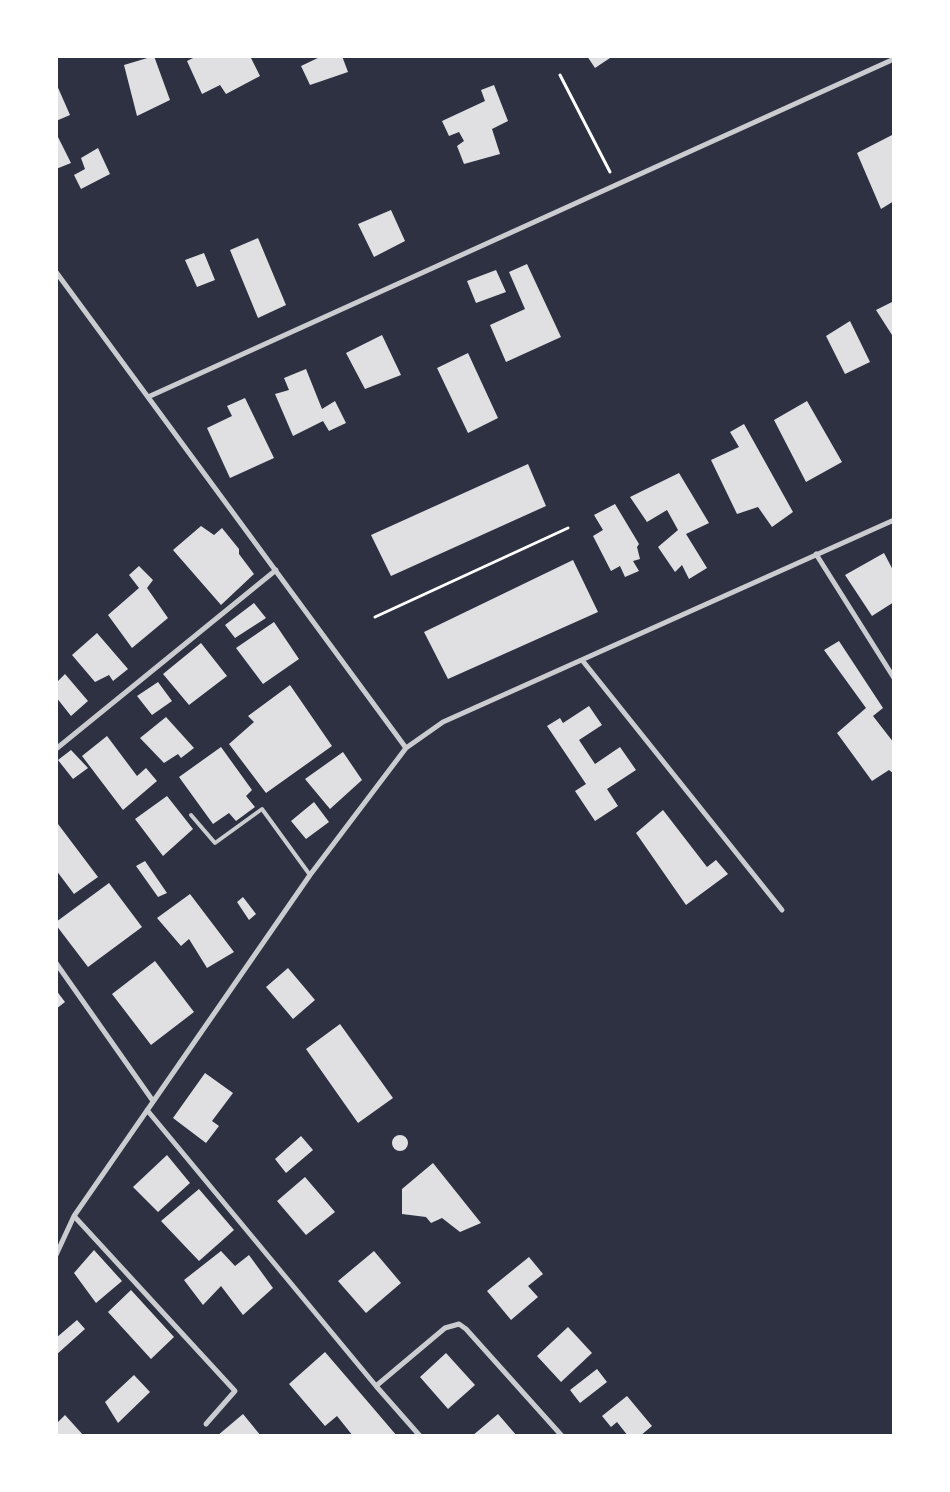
<!DOCTYPE html>
<style>
body{margin:0}
#map{position:relative;width:950px;height:1492px;overflow:hidden;background:#2d3142;font-family:"Exo 2",sans-serif}
canvas{display:block}
.frame{position:absolute;inset:0;border:58px solid #fff;pointer-events:none}
</style>
<div id="map">
<canvas width="950" height="1492"></canvas>
<div class="frame"></div>
</div>
<script>
const ctx = document.querySelector('canvas').getContext('2d');
ctx.lineJoin = 'round';
function paint(path, color) { ctx.fillStyle = color; ctx.fill(path, 'evenodd'); }
function stroke(path, color, width, dash) { ctx.strokeStyle = color; ctx.lineWidth = width; ctx.lineCap = dash ? 'butt' : 'round'; ctx.setLineDash(dash || []); ctx.stroke(path); }
paint(new Path2D(`
 M 154,56 L 170,100 L 137,116 L 124,65 Z
 M 197,56 L 250,56 L 260,76 L 226,94 L 220,85 L 202,94 L 187,61 Z
 M 322,56 L 342,56 L 348,72 L 310,85 L 301,66 Z
 M 587,56 L 613,56 L 595,68 Z
 M 56,83 L 70,115 L 56,121 Z
 M 494,85 L 508,121 L 492,129 L 500,154 L 464,164 L 457,146 L 464,141 L 459,132 L 449,136 L 442,121 L 485,101 L 481,90 Z
 M 56,133 L 71,163 L 56,169 Z
 M 894,134 L 894,201 L 881,209 L 857,153 Z
 M 98,148 L 110,174 L 81,189 L 74,175 L 85,169 L 81,158 Z
 M 391,210 L 405,241 L 374,257 L 358,224 Z
 M 258,238 L 286,305 L 258,318 L 230,250 Z
 M 204,253 L 215,280 L 197,287 L 185,260 Z
 M 527,264 L 561,337 L 506,362 L 490,325 L 525,309 L 509,272 Z
 M 496,270 L 506,292 L 476,303 L 467,281 Z
 M 894,301 L 894,334 L 892,335 L 876,310 Z
 M 850,321 L 870,362 L 845,374 L 826,336 Z
 M 382,335 L 401,375 L 365,389 L 346,353 Z
 M 468,353 L 498,418 L 468,433 L 437,368 Z
 M 306,369 L 322,409 L 335,401 L 346,423 L 329,431 L 323,421 L 293,436 L 275,394 L 289,390 L 284,378 Z
 M 245,398 L 274,458 L 230,478 L 207,428 L 232,416 L 227,406 Z
 M 807,401 L 842,462 L 806,482 L 774,420 Z
 M 744,424 L 793,512 L 772,527 L 758,507 L 737,514 L 711,460 L 739,447 L 730,432 Z
 M 528,464 L 546,506 L 391,576 L 371,535 Z
 M 679,473 L 709,523 L 686,534 L 707,568 L 689,579 L 682,565 L 675,572 L 658,547 L 678,530 L 667,510 L 647,522 L 630,497 Z
 M 615,504 L 639,544 L 637,547 L 640,559 L 633,561 L 639,571 L 625,577 L 620,566 L 611,571 L 593,536 L 603,530 L 594,515 Z
 M 201,526 L 214,535 L 222,528 L 239,549 L 239,554 L 254,574 L 221,605 L 173,550 Z
 M 884,553 L 894,572 L 894,602 L 872,616 L 845,575 Z
 M 573,560 L 598,612 L 448,679 L 424,632 Z
 M 139,566 L 153,580 L 147,588 L 168,618 L 132,648 L 108,615 L 139,588 L 129,575 Z
 M 254,603 L 266,618 L 235,638 L 225,625 Z
 M 274,622 L 299,659 L 263,684 L 236,648 Z
 M 97,633 L 128,669 L 113,681 L 109,675 L 95,682 L 72,655 Z
 M 839,641 L 883,708 L 873,716 L 894,743 L 894,774 L 889,770 L 872,781 L 837,733 L 866,708 L 824,650 Z
 M 201,643 L 227,676 L 189,705 L 163,674 Z
 M 65,674 L 88,701 L 71,716 L 56,697 L 56,683 Z
 M 158,682 L 172,701 L 152,715 L 137,696 Z
 M 290,685 L 332,746 L 266,793 L 229,744 L 254,722 L 248,716 Z
 M 589,706 L 602,725 L 579,740 L 595,764 L 620,747 L 636,770 L 607,789 L 618,806 L 595,821 L 575,791 L 586,784 L 547,726 L 560,718 L 563,723 Z
 M 166,717 L 194,748 L 181,758 L 178,754 L 164,763 L 140,738 Z
 M 107,736 L 137,776 L 146,768 L 157,781 L 123,810 L 82,756 Z
 M 221,747 L 252,790 L 246,796 L 255,807 L 236,821 L 229,813 L 213,824 L 179,777 Z
 M 71,750 L 88,768 L 73,779 L 58,760 Z
 M 343,752 L 362,780 L 330,809 L 305,779 Z
 M 167,796 L 193,829 L 163,856 L 135,819 Z
 M 314,802 L 329,822 L 306,839 L 291,821 Z
 M 663,810 L 707,867 L 716,860 L 728,874 L 686,905 L 636,833 Z
 M 58,824 L 98,877 L 74,894 L 56,870 L 56,826 Z
 M 145,861 L 167,893 L 158,897 L 136,866 Z
 M 109,883 L 142,927 L 88,967 L 56,925 L 56,922 Z
 M 190,894 L 234,952 L 207,968 L 189,939 L 181,946 L 157,918 Z
 M 243,897 L 256,914 L 249,920 L 237,902 Z
 M 155,961 L 194,1012 L 151,1045 L 112,994 Z
 M 288,968 L 315,1000 L 293,1019 L 266,987 Z
 M 56,990 L 65,1002 L 56,1009 Z
 M 340,1024 L 393,1098 L 358,1123 L 306,1049 Z
 M 205,1073 L 233,1093 L 212,1121 L 219,1126 L 206,1143 L 173,1118 Z
 M392 1143a8 8 0 1 1 16 0a8 8 0 1 1-16 0Z
 M 301,1136 L 313,1150 L 286,1173 L 275,1159 Z
 M 167,1155 L 190,1183 L 158,1212 L 133,1187 Z
 M 433,1163 L 481,1223 L 460,1232 L 442,1218 L 431,1223 L 426,1217 L 402,1214 L 402,1189 Z
 M 305,1177 L 335,1212 L 306,1235 L 277,1201 Z
 M 199,1189 L 234,1230 L 199,1261 L 161,1221 Z
 M 94,1250 L 122,1281 L 96,1303 L 74,1273 Z
 M 221,1251 L 235,1266 L 249,1255 L 273,1288 L 243,1315 L 221,1286 L 203,1305 L 184,1280 Z
 M 374,1251 L 401,1283 L 366,1313 L 338,1281 Z
 M 529,1257 L 543,1274 L 528,1286 L 538,1297 L 511,1320 L 487,1291 Z
 M 131,1290 L 174,1337 L 151,1359 L 108,1312 Z
 M 77,1320 L 85,1329 L 56,1355 L 56,1338 Z
 M 568,1327 L 592,1353 L 561,1382 L 537,1356 Z
 M 325,1352 L 362,1395 L 397,1436 L 353,1436 L 337,1416 L 325,1426 L 289,1384 Z
 M 446,1353 L 475,1385 L 448,1409 L 420,1377 Z
 M 597,1369 L 607,1382 L 580,1403 L 570,1390 Z
 M 134,1375 L 150,1392 L 118,1423 L 105,1402 Z
 M 627,1396 L 652,1426 L 640,1436 L 628,1436 L 617,1422 L 611,1427 L 602,1416 Z
 M 243,1414 L 261,1436 L 217,1436 Z
 M 498,1414 L 517,1436 L 472,1436 Z
 M 65,1415 L 84,1436 L 56,1436 L 56,1424 Z`), '#e0e0e3');
stroke(new Path2D(`
 M 560,75 L 610,172
 M 375,617 L 568,528`), '#fff', 3);
stroke(new Path2D(`
 M 191,815 L 215,843 L 262,809 L 310,875`), '#caccd0', 4);
stroke(new Path2D(`
 M 56,272 L 406,748
 M 148,397 L 894,59
 M 816,554 L 894,678
 M 582,660 L 782,910
 M 56,749 L 276,570
 M 56,963 L 153,1101
 M 147,1110 L 376,1386 L 420,1436
 M 74,1216 L 235,1391 L 206,1424
 M 56,1255 L 74,1216 L 310,875 L 406,748 L 443,722 L 894,520
 M 376,1386 L 445,1328 L 459,1324 L 466,1329 L 562,1436`), '#caccd0', 5);
</script>
